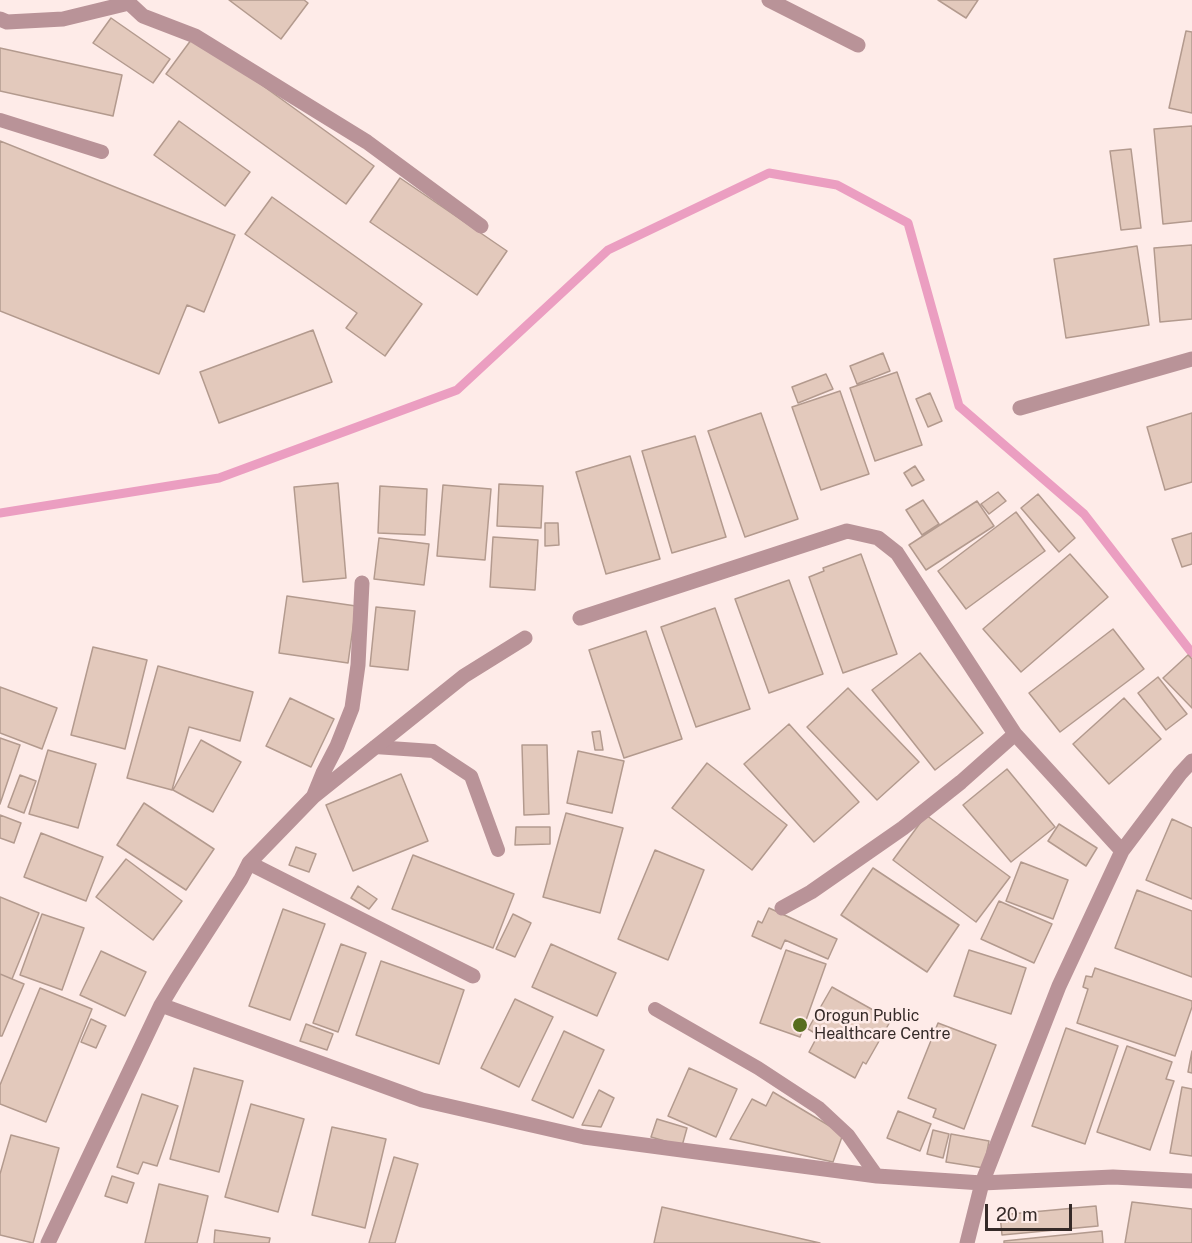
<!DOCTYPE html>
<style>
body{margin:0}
#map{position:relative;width:1192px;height:1243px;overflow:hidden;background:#feebe8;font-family:"Public Sans",sans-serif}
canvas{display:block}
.scale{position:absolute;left:985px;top:1204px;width:87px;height:27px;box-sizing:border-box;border:3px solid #352a28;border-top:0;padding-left:8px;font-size:18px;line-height:21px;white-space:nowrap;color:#352a28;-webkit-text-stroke:4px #feebe8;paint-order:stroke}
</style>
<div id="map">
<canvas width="1192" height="1243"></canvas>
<div class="scale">20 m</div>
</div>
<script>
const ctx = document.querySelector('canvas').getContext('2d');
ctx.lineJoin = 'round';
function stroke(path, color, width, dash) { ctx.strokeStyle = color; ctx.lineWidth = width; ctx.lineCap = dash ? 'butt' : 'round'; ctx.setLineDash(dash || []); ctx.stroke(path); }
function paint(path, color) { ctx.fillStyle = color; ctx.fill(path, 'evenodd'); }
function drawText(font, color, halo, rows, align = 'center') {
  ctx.font = font + ' "Public Sans",sans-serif'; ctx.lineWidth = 5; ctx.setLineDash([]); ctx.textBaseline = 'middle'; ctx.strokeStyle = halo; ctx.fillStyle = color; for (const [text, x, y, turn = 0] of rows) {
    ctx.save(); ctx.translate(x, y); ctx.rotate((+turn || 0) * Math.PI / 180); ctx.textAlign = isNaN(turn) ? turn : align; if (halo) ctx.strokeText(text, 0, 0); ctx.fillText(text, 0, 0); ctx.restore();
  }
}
stroke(new Path2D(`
 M 0,513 L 219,478 L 457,390 L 608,250 L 769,173 L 837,185 L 908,223 L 959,406 L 1084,514 L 1192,653`), '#eb9ec1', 9);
const building = new Path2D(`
 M 229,0 L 304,0 L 308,3 L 281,39 Z
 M 938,0 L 978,0 L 966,18 Z
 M 111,18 L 170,59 L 153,83 L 93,43 Z
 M 1186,31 L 1192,32 L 1192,113 L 1169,108 Z
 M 194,36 L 374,166 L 346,204 L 166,74 Z
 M 0,48 L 122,75 L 113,116 L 0,91 Z
 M 179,121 L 250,172 L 225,206 L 154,155 Z
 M 1192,126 L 1192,221 L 1163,224 L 1154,129 Z
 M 0,141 L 235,235 L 204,312 L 187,305 L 159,374 L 0,311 Z
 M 1131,149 L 1141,228 L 1121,230 L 1110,151 Z
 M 400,178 L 507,251 L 477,295 L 370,222 Z
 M 272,197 L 422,304 L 385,356 L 346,328 L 357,313 L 245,234 Z
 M 1192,245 L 1192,319 L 1160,322 L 1154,248 Z
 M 1137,246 L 1149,325 L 1066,338 L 1054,259 Z
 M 313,330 L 332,382 L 219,423 L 200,372 Z
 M 883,353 L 890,371 L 857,384 L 850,366 Z
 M 897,372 L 922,445 L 875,461 L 850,388 Z
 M 826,374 L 833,389 L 798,403 L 792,387 Z
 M 840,391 L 869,474 L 821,490 L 792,407 Z
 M 930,393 L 942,421 L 928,427 L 916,399 Z
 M 761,413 L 798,519 L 745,537 L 708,431 Z
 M 1192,413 L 1192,482 L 1165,490 L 1147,427 Z
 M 695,436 L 726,537 L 672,553 L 642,451 Z
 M 630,456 L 660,559 L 606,574 L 576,472 Z
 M 915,466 L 924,480 L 912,486 L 904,473 Z
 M 338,483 L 346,578 L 303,582 L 294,487 Z
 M 499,484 L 543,486 L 541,528 L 497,526 Z
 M 443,485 L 491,489 L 485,560 L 437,556 Z
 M 380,486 L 427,489 L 425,535 L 378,533 Z
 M 998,492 L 1006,501 L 989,514 L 981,504 Z
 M 1038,494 L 1075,538 L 1059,552 L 1021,508 Z
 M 923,500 L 939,524 L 922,535 L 906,510 Z
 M 977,501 L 994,526 L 926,570 L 909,545 Z
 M 1016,512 L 1045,551 L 966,609 L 938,571 Z
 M 545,523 L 558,523 L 559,545 L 545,546 Z
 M 1192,533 L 1192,564 L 1182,567 L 1172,539 Z
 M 493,537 L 538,540 L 535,590 L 490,587 Z
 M 379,538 L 429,544 L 424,585 L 374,579 Z
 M 861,554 L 897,654 L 843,673 L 809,577 L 824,571 L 823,568 Z
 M 1070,554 L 1108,597 L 1021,672 L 983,629 Z
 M 789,580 L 823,674 L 769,693 L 735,599 Z
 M 287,596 L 356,606 L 348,663 L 279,653 Z
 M 376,607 L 415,611 L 408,670 L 370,666 Z
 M 715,608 L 750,709 L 696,727 L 661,627 Z
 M 1113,629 L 1144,669 L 1060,732 L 1029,693 Z
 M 646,631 L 682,739 L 624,758 L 589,650 Z
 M 93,647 L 147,660 L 125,749 L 71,735 Z
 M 920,653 L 983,733 L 935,770 L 872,690 Z
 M 1188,655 L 1192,659 L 1192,708 L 1163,678 Z
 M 158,666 L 253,692 L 240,741 L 189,727 L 172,790 L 127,778 Z
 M 1158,677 L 1187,714 L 1166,730 L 1138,693 Z
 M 0,687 L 57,708 L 42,749 L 0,733 Z
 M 848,688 L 919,762 L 877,800 L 807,727 Z
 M 290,698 L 334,719 L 311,767 L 266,746 Z
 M 1124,698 L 1161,739 L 1109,784 L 1073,744 Z
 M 789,724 L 859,802 L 814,842 L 744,764 Z
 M 600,731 L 603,750 L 595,750 L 592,732 Z
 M 0,738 L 20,745 L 0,804 Z
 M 201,740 L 241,762 L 213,812 L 173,790 Z
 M 522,745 L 547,745 L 549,814 L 524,815 Z
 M 48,750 L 96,764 L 78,828 L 29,814 Z
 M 578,751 L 624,761 L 612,813 L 567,803 Z
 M 707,763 L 787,825 L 752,870 L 672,808 Z
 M 1007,769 L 1055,827 L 1011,862 L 963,805 Z
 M 401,774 L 428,841 L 353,871 L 326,805 Z
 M 20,775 L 36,781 L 24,813 L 8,807 Z
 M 144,803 L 214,849 L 186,890 L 117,845 Z
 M 566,813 L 623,828 L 600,913 L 543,897 Z
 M 0,815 L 21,823 L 14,843 L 0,838 Z
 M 926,815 L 1010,877 L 976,922 L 893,860 Z
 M 1172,819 L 1192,828 L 1192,899 L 1146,880 Z
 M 1059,824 L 1097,848 L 1086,866 L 1048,841 Z
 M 516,827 L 550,827 L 550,844 L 515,845 Z
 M 41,833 L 103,857 L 86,901 L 24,877 Z
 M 296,847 L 316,854 L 309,872 L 289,865 Z
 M 655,850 L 704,870 L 668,960 L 618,939 Z
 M 413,855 L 514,894 L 493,948 L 392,909 Z
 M 126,859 L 182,901 L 153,940 L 96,897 Z
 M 1021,862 L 1068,880 L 1053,919 L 1006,901 Z
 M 873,868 L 959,925 L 927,972 L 841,915 Z
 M 358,886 L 377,899 L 369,909 L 351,898 Z
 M 1137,890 L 1192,911 L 1192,977 L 1115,948 Z
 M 0,897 L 39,913 L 12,979 L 0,974 Z
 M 999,901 L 1052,924 L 1034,963 L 981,939 Z
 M 769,908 L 837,939 L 828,959 L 785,940 L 781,949 L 752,936 L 758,921 L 762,923 Z
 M 283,909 L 325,924 L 290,1020 L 249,1006 Z
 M 42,914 L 84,928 L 62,990 L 20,975 Z
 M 513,914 L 531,923 L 515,957 L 496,949 Z
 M 341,944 L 366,953 L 338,1032 L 313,1023 Z
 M 551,944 L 616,973 L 597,1016 L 532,987 Z
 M 786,950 L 826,964 L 800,1037 L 760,1023 Z
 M 969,950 L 1026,968 L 1011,1014 L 954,996 Z
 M 101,951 L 146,972 L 125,1016 L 80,995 Z
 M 381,961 L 464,990 L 439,1064 L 356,1035 Z
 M 1095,968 L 1192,1001 L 1192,1007 L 1175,1056 L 1077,1023 L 1088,989 L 1083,987 L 1086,976 L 1092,977 Z
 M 0,974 L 24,984 L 2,1036 L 0,1036 Z
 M 832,987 L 891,1020 L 866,1064 L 863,1062 L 855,1078 L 809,1052 L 818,1035 L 808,1029 Z
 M 40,988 L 92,1009 L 46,1122 L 0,1104 L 0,1085 Z
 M 515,999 L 553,1017 L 519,1087 L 481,1068 Z
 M 91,1019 L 106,1026 L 96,1048 L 81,1042 Z
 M 938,1023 L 996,1045 L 964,1129 L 933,1117 L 936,1109 L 908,1098 Z
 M 306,1024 L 333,1034 L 327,1050 L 300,1041 Z
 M 1066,1028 L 1118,1046 L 1085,1144 L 1032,1126 Z
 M 564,1031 L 604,1050 L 573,1118 L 532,1100 Z
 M 1127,1046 L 1172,1062 L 1166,1079 L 1174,1081 L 1150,1150 L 1097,1132 Z
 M 1192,1051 L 1192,1073 L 1188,1072 Z
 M 194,1068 L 243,1081 L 219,1172 L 170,1159 Z
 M 689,1068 L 737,1089 L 716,1137 L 668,1116 Z
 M 1182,1087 L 1192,1089 L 1192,1156 L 1170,1153 Z
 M 599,1090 L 614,1098 L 601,1127 L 582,1125 Z
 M 773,1092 L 843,1134 L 833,1162 L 730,1139 L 752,1099 L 766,1106 Z
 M 142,1094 L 178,1106 L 157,1166 L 143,1162 L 138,1174 L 117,1167 Z
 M 251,1104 L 304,1119 L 278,1212 L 225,1197 Z
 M 898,1111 L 931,1124 L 920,1151 L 887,1138 Z
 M 657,1119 L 687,1128 L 682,1146 L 651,1137 Z
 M 332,1127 L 386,1139 L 365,1228 L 312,1215 Z
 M 933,1130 L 949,1134 L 943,1158 L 927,1154 Z
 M 951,1134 L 989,1141 L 984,1168 L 946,1162 Z
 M 11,1135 L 59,1148 L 33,1243 L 0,1235 L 0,1174 Z
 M 394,1157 L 418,1164 L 395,1243 L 369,1243 Z
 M 112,1176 L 134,1183 L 127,1203 L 105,1196 Z
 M 159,1184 L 208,1196 L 197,1243 L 145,1243 Z
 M 1132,1202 L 1192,1209 L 1192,1243 L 1125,1243 Z
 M 1096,1206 L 1098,1226 L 1002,1235 L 1000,1215 Z
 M 662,1207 L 820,1243 L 654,1243 Z
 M 215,1230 L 270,1238 L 269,1243 L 214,1243 Z
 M 1102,1231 L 1103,1243 L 1004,1243 L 1004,1241 Z`);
paint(building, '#e3c9bc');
stroke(building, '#b39a8e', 1.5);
stroke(new Path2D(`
 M 0,120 L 102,152
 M 375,747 L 433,751 L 471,776 L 498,850
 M 655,1009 L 758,1068 L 819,1108 L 848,1135 L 877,1176`), '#b99398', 14);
stroke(new Path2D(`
 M 769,0 L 858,45
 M 0,19 L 7,22 L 63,19 L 129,3 L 143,16 L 195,36 L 367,142 L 481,226
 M 1020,408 L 1192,359
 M 580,618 L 847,531 L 878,538 L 897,553 L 1015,734 L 1122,851
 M 314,795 L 323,773 L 337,746 L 352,708 L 358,665 L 362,583
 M 249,863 L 473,976
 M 782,908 L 811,892 L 903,828 L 961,782 L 1015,734
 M 161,1005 L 422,1100 L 584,1137 L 877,1176 L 982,1183 L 1113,1177 L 1192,1181
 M 48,1243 L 161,1005 L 176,980 L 241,879 L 249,863 L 313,797 L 464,676 L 525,638
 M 967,1243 L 982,1183 L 1059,986 L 1122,851 L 1180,774 L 1192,761`), '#b99398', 15);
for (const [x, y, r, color] of [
 [800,1025,8,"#576e1e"]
]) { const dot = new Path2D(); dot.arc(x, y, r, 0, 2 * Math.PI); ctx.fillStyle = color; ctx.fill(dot); stroke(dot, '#feebe8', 2); }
drawText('16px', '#352a28', '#feebe8', [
 ["Orogun Public",814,1016],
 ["Healthcare Centre",814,1034]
], 'left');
</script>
